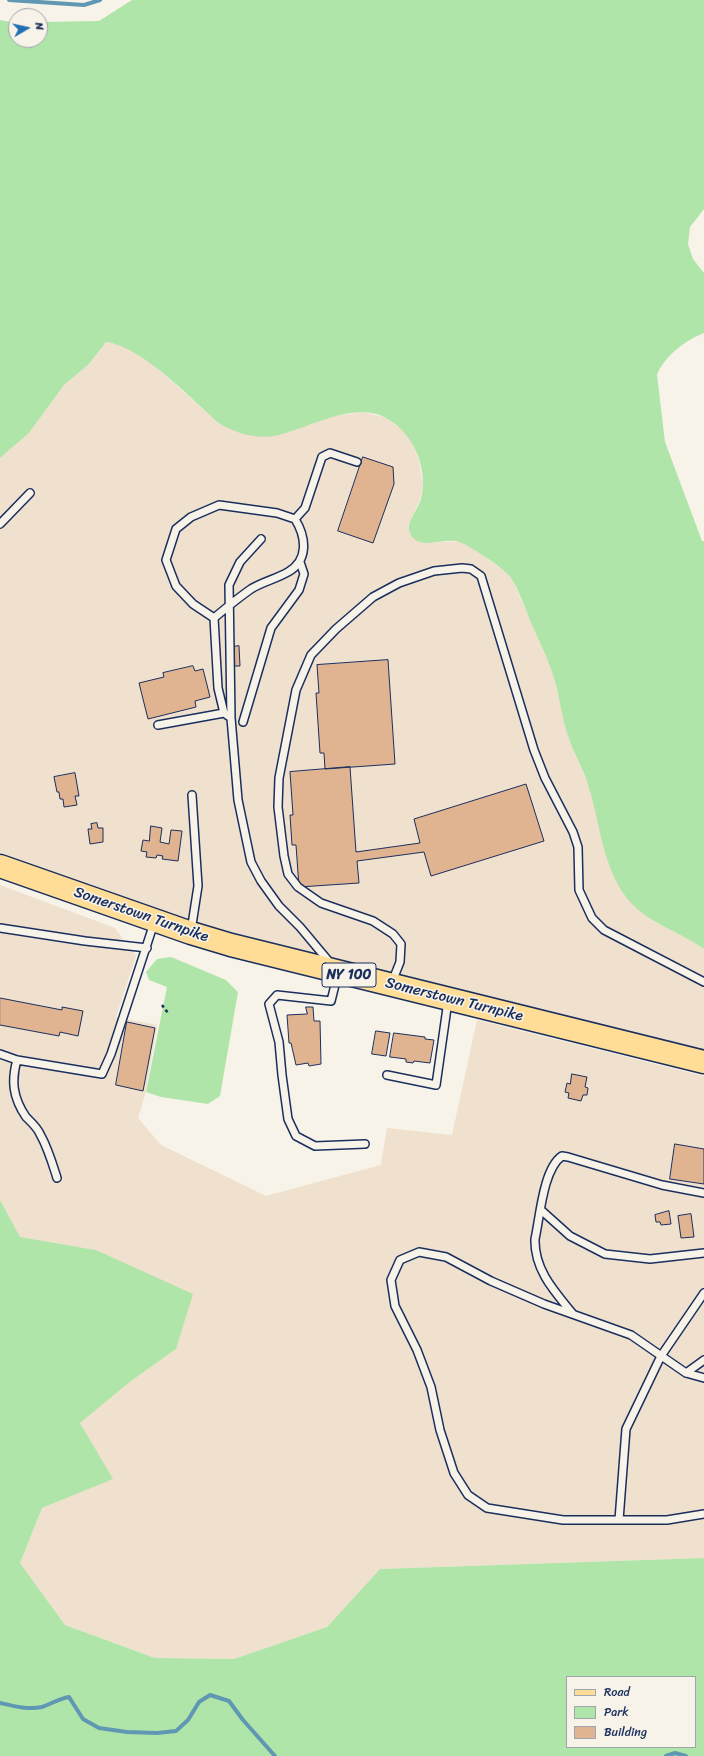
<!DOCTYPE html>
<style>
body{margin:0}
#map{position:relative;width:704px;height:1756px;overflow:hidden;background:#f7f3e8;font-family:Sriracha,sans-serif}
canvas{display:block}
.legend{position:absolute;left:566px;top:1676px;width:130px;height:72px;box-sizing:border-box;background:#f7f3e8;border:1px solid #9fa5b1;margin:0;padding:5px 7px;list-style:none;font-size:12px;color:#1b2f5e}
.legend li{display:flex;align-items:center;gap:8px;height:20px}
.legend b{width:20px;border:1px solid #9fa5b1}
.north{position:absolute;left:8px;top:8px;width:40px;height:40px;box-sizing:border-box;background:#f7f3e8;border:1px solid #9fa5b1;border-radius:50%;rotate:81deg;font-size:11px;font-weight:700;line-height:16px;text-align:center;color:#1b2f5e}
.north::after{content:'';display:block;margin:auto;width:14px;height:18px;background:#1f6fb2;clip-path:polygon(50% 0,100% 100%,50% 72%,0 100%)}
</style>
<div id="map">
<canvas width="704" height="1756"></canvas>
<ul class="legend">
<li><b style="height:5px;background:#ffdd96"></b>Road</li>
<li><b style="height:11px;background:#afe5a8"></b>Park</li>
<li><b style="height:11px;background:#e0b491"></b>Building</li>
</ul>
<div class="north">N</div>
</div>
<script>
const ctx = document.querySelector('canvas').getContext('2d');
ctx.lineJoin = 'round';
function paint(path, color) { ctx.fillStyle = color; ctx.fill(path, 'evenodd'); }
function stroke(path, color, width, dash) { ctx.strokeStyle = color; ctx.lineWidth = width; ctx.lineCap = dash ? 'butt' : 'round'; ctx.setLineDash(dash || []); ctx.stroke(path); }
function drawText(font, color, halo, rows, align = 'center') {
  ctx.font = font + ' Sriracha,sans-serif'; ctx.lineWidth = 3; ctx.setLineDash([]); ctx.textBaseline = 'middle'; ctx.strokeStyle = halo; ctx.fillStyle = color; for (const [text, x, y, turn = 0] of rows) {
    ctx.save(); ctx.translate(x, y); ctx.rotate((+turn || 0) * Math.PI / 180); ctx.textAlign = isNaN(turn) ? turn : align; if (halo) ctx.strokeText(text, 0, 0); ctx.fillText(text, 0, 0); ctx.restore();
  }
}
paint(new Path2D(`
 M 106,342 L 122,345 L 143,356 L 220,424 L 274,436 L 329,417 L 363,412 L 387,418 L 406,433 L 414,447 L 419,461 L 423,485 L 420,500 L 410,521 L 426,543 L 458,541 L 472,548 L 511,576 L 552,670 L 568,736 L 589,787 L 601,832 L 655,922 L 691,940 L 704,949 L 704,1049 L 352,966 L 164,914 L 0,852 L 0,458 L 29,433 L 64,385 L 89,364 Z
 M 0,885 L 115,928 L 136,956 L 116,1017 L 157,1025 L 145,1095 L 138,1118 L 161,1145 L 266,1196 L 381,1165 L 387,1128 L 452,1135 L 477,1020 L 704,1076 L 704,1558 L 380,1569 L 327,1627 L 234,1659 L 155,1658 L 65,1625 L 20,1563 L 42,1508 L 112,1479 L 80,1423 L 131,1381 L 176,1349 L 96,1250 L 19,1237 L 0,1200 Z`), '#f0e0ce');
paint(new Path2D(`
 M 132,0 L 704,0 L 704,209 L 690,227 L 688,244 L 693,259 L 704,273 L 704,333 C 686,340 664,356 657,375 L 665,442 L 702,541 L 704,541 L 704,949 C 678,930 647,924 626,897 C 603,866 600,824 589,788 C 584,770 574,754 568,736 C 561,715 559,691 551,669 C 545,652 536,635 529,618 C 524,605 519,591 512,579 C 508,571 469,545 459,542 C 446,537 420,551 411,535 C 404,523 418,510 421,499 C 429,469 413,432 386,418 C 353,400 306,430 274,436 C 255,439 236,433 220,424 C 192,400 142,346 106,342 L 89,364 L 64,385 L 29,433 L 0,458 L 0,20 L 16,23 L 16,40 L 40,40 L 40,22 L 99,21 Z
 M 171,957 L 226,980 L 238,992 L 220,1096 L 208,1104 L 161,1097 L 146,1092 L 167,987 L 149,980 L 146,972 L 157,959 Z
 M 0,1200 L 20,1237 L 96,1250 L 193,1294 L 176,1349 L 131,1381 L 80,1423 L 113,1479 L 42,1508 L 20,1563 L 65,1625 L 155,1658 L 234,1659 L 327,1627 L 380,1569 L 704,1558 L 704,1756 L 0,1756 ZM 567,1677 L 695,1677 L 695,1747 L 567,1747 Z`), '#afe5a8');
stroke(new Path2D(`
 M 9,0 L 84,5 L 100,0
 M 0,1703 C 13,1706 28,1710 42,1707 C 51,1704 58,1699 69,1697 L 83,1719 L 99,1728 L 127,1732 L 157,1733 L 176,1731 L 188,1720 L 199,1702 L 210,1695 L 229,1701 L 243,1720 L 275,1756
 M 666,1756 L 675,1753 L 686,1756`), '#6097b3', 4);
const building = new Path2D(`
 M 363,457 L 393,467 L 394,484 L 373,543 L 338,531 Z
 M 239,646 L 240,666 L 233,666 L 233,647 Z
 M 388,660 L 395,764 L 325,769 L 324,753 L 320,753 L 316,693 L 319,693 L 317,665 Z
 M 193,666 L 195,671 L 203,669 L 210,697 L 195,701 L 196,707 L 148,719 L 139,683 L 164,677 L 163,673 Z
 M 350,767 L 356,852 L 420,843 L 414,819 L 526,784 L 544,841 L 431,876 L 424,852 L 357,861 L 359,883 L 299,887 L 296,845 L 292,845 L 290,815 L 293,815 L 290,772 Z
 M 75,773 L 79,796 L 75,796 L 77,805 L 64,807 L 63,799 L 60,799 L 59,792 L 57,792 L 54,777 Z
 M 97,823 L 98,828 L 103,828 L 103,842 L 90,844 L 88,829 L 92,829 L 91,824 Z
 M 151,826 L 162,828 L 160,842 L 169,844 L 171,830 L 182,831 L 178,861 L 162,859 L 163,856 L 157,855 L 156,858 L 146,857 L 147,852 L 141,851 L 143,840 L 149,841 Z
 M 0,998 L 62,1010 L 62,1007 L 83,1011 L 78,1036 L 60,1032 L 59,1036 L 0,1025 Z
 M 306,1007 L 313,1007 L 314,1021 L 320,1021 L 321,1064 L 309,1066 L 308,1063 L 296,1065 L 291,1043 L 289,1043 L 287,1015 L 307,1014 Z
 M 127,1022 L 155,1028 L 143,1091 L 116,1085 Z
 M 376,1031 L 390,1033 L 386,1056 L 372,1054 Z
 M 394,1033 L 425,1037 L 425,1039 L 434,1040 L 430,1063 L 414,1061 L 413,1063 L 406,1062 L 406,1059 L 390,1057 Z
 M 572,1074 L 587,1077 L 585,1087 L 588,1088 L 587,1095 L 583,1095 L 581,1101 L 568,1098 L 569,1093 L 565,1092 L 567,1083 L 570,1084 Z
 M 675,1144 L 704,1149 L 704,1184 L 670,1179 Z
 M 669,1211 L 671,1224 L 661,1225 L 660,1222 L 656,1222 L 655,1215 Z
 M 691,1214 L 694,1237 L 681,1238 L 678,1216 Z`);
paint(building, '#e0b491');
stroke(building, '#1b2f5e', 1);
const lane = new Path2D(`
 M 295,519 L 305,508 L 322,457 L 330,453 L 357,462
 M 0,524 L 30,493
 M 214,618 L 193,604 L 176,586 L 166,560 L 176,529 L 191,517 L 219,505 L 277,513 L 295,519 C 306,537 309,560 288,572 C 276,579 262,582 251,589 C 238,598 226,608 214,618 L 218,688 L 224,713
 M 231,718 L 229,585 L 240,562 L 261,539
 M 243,722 L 271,628 L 299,590 L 304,574 L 300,562
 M 158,725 L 224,713 L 231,718 L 238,800 L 251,862 L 261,881 L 279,906 L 300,927 L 331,964
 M 0,928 L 85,941 L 147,948
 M 191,931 L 198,886 L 192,795
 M 338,973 L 331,1001 L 277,995 L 269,1004 L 279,1042 L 282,1075 L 288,1119 L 296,1136 L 315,1146 L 365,1144
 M 392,982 L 400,962 L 401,944 L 393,934 L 373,921 L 321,903 L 298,887 L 288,874 L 284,856 L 278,807 L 279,778 L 296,690 L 311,655 L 336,629 L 373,597 L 399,583 L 434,571 L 462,568 L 471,569 L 481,576 L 534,750 L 545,778 L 573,832 L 578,847 L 579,890 L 592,918 L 604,930 L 704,982
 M 0,1054 L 17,1060 L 102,1074 L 111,1054 L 154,923
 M 17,1060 C 11,1081 13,1098 26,1117 C 31,1122 37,1127 40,1134 C 48,1148 52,1162 57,1178
 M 387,1075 L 436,1085 L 448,1001
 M 541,1210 L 570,1236 L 605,1254 L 650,1259 L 704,1253
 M 573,1314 C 555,1292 534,1270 535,1239 C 540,1217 543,1169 562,1156 L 568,1157 L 662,1185 L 704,1193
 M 686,1373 L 704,1360
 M 704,1378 L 686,1373 L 631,1335 L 544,1304 L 491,1281 L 446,1257 L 419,1252 L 400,1260 L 391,1280 L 395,1306 L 417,1350 L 431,1387 L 440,1430 L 454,1473 L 468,1495 L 487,1508 L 563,1520 L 667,1520 L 704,1514
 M 619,1520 L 626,1429 L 661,1356 L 704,1293`);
const primary = new Path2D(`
 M 0,866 L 191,933 L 231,945 L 704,1062`);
stroke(lane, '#1b2f5e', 10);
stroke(primary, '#1b2f5e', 25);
stroke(new Path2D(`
 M 162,1005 L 168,1013`), '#1b2f5e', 2.5, [3, 3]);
stroke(lane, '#f7f3e8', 7);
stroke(primary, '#ffdd96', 22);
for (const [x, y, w] of [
 [349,975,54]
]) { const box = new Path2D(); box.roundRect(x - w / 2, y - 12, w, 24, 3); ctx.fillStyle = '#f7f3e8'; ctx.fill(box); stroke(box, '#1b2f5e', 1); }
drawText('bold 14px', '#1b2f5e', null, [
 ["NY 100",349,975]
]);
drawText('15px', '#1b2f5e', '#f7f3e8', [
 ["Somerstown Turnpike",141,915,19],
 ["Somerstown Turnpike",454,1000,14]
]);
</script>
